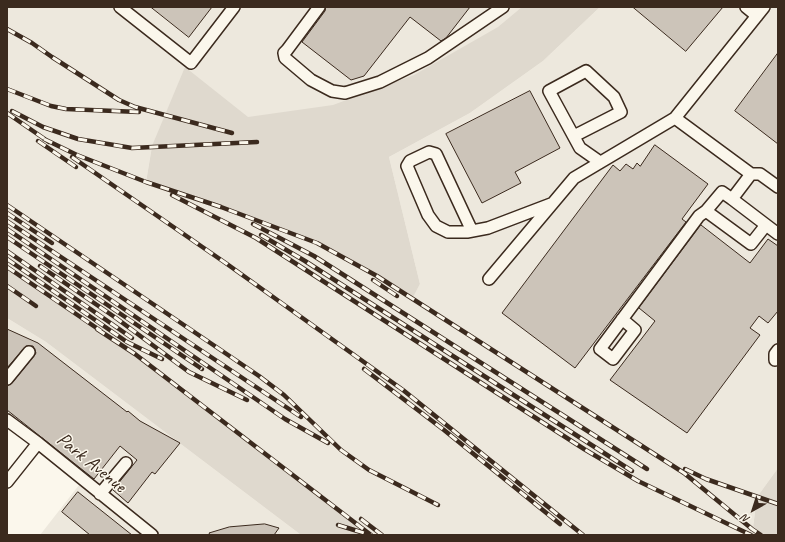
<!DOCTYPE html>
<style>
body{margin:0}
#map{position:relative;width:785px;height:542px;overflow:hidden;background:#fbf7ec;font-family:Caveat,sans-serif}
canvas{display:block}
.frame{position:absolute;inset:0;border:8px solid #3b2a1e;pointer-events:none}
.north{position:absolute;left:733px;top:490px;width:40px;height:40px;-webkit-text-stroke:3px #fbf7ec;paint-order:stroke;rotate:219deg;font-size:11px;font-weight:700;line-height:16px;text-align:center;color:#3b2a1e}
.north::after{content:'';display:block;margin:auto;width:14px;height:18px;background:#3b2a1e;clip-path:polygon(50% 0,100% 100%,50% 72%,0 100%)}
</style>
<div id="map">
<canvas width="785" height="542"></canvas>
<div class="frame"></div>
<div class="north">N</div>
</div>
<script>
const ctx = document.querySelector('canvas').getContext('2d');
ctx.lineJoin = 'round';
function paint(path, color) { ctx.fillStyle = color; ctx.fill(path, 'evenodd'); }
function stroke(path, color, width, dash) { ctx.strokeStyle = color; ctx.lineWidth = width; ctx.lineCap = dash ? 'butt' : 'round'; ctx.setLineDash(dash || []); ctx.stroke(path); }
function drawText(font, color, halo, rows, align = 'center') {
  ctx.font = font + ' Caveat,sans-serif'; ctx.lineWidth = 3; ctx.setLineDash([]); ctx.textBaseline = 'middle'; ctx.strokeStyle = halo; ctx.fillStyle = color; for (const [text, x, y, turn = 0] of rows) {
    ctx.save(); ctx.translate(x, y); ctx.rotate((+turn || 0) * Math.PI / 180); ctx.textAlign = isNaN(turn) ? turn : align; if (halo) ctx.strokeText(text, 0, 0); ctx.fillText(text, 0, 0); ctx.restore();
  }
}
paint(new Path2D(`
 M 7,7 L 558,7 L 451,85 L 152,146 L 146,182 L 221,207 L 317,243 L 377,276 L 412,298 L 420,284 L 389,157 L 470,113 L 543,61 L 600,7 L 778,7 L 778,468 L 757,497 L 752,535 L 371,535 L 135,354 L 7,267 Z
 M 7,318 L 46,342 L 301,535 L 40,535 L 83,480 L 7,420 Z`), '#ede8dd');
paint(new Path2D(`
 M 522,7 L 600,7 L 543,61 L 470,113 L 389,157 L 420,284 L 412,299 L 377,276 L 317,243 L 221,207 L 146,182 L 152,146 L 185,67 L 248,117 L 333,105 L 414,75 L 498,27 Z
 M 7,267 L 135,354 L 371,535 L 301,535 L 46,342 L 7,318 Z
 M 778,468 L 778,535 L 752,535 L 757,497 Z`), '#dfd9ce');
const building = new Path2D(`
 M 151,7 L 212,7 L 189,37 Z
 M 326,7 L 470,7 L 446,38 L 441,41 L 410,17 L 364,76 L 351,80 L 302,42 L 325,11 Z
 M 633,7 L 723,7 L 686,51 Z
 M 778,53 L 778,144 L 735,111 Z
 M 530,91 L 560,148 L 515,172 L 521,183 L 482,203 L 446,134 Z
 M 655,145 L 708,184 L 682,219 L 686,222 L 575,368 L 502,313 L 613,165 L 620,171 L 626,164 L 633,169 L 637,163 L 640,166 Z
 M 701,225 L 750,263 L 768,239 L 778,246 L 778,311 L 768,323 L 759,316 L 750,328 L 760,335 L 687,433 L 610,380 L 655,321 L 639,308 Z
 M 7,329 L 38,343 L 127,412 L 128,411 L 140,421 L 180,443 L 155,474 L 152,472 L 128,503 L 113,490 L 137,460 L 120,446 L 94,479 L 7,410 L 7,386 L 12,383 L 34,356 L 36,353 L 33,346 L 26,346 L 7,368 Z
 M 78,492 L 132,535 L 90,535 L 62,512 Z
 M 265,524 L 279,528 L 274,535 L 210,535 L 209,533 L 229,527 Z`);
paint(building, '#ccc4b9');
stroke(building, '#3b2a1e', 1);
const minor = new Path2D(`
 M 120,7 L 191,63 L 234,7
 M 319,7 L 287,50 L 284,53 L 285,58 L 311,80 L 332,91 L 345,93 L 380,82 L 428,58 L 503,7
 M 746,7 L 757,16
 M 675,118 L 764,7
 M 574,136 L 621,112 L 614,97 L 586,71 L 549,91 L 580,148 L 600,162
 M 751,174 L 732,199 L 778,234
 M 732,199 L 722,192 L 706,211 L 751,244 L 766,225
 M 472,231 L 436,154 L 429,152 L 410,161 L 407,166 L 428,215 L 436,226 L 448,232 L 467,232 L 488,228 L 551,204
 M 489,279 L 574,178 L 675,118 L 751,174 L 760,174 L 778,187
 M 622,319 L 635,330 L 613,359 L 600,349 L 699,216 L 706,211
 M 775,360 L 775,354 L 778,350
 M 7,379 L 29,352
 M 7,420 L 38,443 L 152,535
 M 7,482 L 38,443
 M 100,494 L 126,463`);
stroke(minor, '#3b2a1e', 14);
stroke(minor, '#fbf7ec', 11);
const rail = new Path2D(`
 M 7,29 L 32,43 L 52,57 L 119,100 L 135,107 L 232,133
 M 7,89 L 51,106 L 66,109 L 139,112
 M 12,111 L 43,127 L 78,139 L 132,148 L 257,142
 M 7,113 L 49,142
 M 44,139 L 77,155 L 146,182 L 221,207 L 317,243 L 377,276 L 684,473 L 752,529 L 761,535
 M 38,141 L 76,167
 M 72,157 L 227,264 L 403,390 L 583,535
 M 172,195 L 256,238 L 584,449 L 638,481 L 751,535
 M 7,205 L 259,376 L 284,395 L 341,450 L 369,470 L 438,505
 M 7,213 L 52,243
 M 7,221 L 301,417
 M 253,224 L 314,256 L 647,469
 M 7,229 L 285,419 L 328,443
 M 261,235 L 305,261 L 632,471
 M 7,237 L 202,369
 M 7,251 L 132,338
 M 7,259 L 127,342 L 162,359
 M 40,266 L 116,318 L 189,372 L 247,400
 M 7,267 L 101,331
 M 373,280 L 397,296
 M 7,286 L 36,306
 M 97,329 L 135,354 L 371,535
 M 364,369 L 444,430 L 560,524
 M 685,469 L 706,479 L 778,504
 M 361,519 L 382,535
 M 338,525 L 364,533`);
stroke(rail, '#3b2a1e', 4.5);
stroke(rail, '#fbf7ec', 3, [9]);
drawText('20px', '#3b2a1e', '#fbf7ec', [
 ["Park Avenue",91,463,39]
]);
</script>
